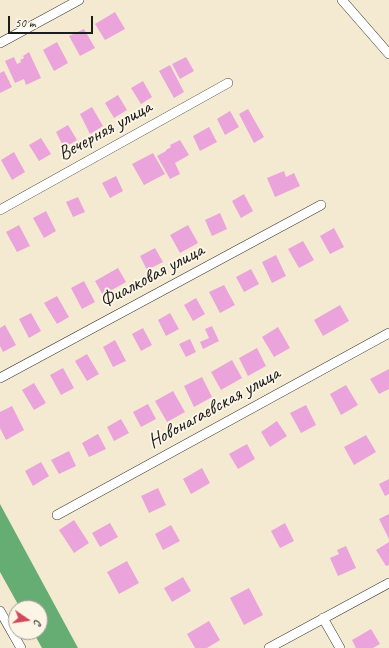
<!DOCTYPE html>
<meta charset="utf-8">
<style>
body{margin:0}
#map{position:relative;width:389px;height:648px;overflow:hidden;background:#f4ead1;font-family:Caveat,sans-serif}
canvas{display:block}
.north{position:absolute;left:8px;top:600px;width:40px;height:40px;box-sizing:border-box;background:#fcf5e5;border:1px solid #a29e95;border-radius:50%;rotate:103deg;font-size:11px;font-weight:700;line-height:16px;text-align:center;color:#1c1c1c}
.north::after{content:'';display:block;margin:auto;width:14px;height:18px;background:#d1495b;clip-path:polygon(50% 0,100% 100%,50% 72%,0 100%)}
.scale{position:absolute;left:8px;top:16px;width:85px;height:18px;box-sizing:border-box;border:2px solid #1c1c1c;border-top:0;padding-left:5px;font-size:12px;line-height:14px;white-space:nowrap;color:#1c1c1c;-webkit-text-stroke:3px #fcf5e5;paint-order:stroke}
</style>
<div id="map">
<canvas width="389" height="648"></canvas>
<div class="north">С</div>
<div class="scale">50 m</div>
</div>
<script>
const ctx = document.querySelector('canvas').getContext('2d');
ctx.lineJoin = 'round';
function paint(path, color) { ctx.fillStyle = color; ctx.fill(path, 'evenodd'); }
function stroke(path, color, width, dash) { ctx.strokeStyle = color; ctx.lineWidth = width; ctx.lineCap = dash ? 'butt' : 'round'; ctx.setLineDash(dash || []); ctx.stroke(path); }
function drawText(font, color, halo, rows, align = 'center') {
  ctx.font = font + ' Caveat,sans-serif'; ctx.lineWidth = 4; ctx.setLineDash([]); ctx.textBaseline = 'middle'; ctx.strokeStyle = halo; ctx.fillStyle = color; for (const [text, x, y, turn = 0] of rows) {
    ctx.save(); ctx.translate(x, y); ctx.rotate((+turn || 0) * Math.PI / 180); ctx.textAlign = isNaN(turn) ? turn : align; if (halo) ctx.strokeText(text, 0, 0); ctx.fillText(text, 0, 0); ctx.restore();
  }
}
paint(new Path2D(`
 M 0,504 L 78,648 L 42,648 L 33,632 L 40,632 L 40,608 L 20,608 L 0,572 Z`), '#66ad74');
paint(new Path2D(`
 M 115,12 L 125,29 L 105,40 L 95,24 Z
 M 84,29 L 95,48 L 80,56 L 69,36 Z
 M 57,42 L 68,63 L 54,71 L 43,50 Z
 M 29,52 L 41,78 L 26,85 L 24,79 L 15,83 L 5,61 L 14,57 L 17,64 L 21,62 L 20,60 L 24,58 L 23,56 Z
 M 186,57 L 194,71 L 180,79 L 172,64 Z
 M 170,65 L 184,92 L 174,98 L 159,71 Z
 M 4,71 L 12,87 L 0,93 L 0,73 Z
 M 143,81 L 152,97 L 141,104 L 131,88 Z
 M 118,95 L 127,110 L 114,118 L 105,103 Z
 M 92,107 L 103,126 L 90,134 L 80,114 Z
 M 248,109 L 264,137 L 254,143 L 239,114 Z
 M 230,111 L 239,127 L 225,135 L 217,119 Z
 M 68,125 L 77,140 L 64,148 L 56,132 Z
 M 209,127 L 217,142 L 200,151 L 193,136 Z
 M 41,138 L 51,154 L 39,161 L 29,145 Z
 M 180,140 L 189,155 L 175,163 L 180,174 L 170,179 L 157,156 L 166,151 L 166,150 L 171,147 L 170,145 Z
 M 14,152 L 25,172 L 12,180 L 1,160 Z
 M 153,153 L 165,174 L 144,185 L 132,164 Z
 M 284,171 L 286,177 L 294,173 L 300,186 L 275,197 L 267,178 Z
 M 116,176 L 123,191 L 110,198 L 102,183 Z
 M 244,194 L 253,211 L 241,218 L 232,201 Z
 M 78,197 L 85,212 L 73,217 L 66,202 Z
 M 46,211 L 56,231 L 44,238 L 33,218 Z
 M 220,213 L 227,229 L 212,236 L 205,220 Z
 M 19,225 L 30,246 L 17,252 L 6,232 Z
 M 188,225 L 198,243 L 180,253 L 170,235 Z
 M 334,228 L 344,247 L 330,254 L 320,236 Z
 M 303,241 L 314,260 L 299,268 L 288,249 Z
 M 155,248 L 163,262 L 147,270 L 140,256 Z
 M 276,255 L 286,276 L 272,283 L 262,262 Z
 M 118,268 L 126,282 L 103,295 L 95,281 Z
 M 251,269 L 259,284 L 244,292 L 236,277 Z
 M 84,281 L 95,302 L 82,309 L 71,288 Z
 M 224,285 L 235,305 L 220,313 L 209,292 Z
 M 57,296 L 69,317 L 57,324 L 44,303 Z
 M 196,298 L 205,314 L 193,321 L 184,305 Z
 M 340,305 L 349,321 L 323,336 L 314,320 Z
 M 31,313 L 41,331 L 29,338 L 19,319 Z
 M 170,313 L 179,329 L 166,336 L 158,320 Z
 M 5,325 L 16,345 L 3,352 L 0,346 L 0,328 Z
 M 212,326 L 219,341 L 203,349 L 200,342 L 209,338 L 205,329 Z
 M 278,327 L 290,348 L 274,357 L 262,337 Z
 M 143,328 L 152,345 L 141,351 L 132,334 Z
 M 190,339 L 196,352 L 186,357 L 179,344 Z
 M 115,340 L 126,361 L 113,367 L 103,347 Z
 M 257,348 L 266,366 L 248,376 L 239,358 Z
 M 87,354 L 99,374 L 87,381 L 75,361 Z
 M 232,360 L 242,378 L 221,390 L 211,372 Z
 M 63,368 L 74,388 L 61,395 L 50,375 Z
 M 389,369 L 389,389 L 379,394 L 370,379 Z
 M 202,377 L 212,397 L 194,407 L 184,386 Z
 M 34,383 L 46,403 L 34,410 L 22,390 Z
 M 346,385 L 358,405 L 341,415 L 330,394 Z
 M 173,391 L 185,412 L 167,422 L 155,401 Z
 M 148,404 L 156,419 L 141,427 L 133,412 Z
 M 306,405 L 316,425 L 301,433 L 290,413 Z
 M 12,406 L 24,430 L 6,440 L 0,428 L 0,412 Z
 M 121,419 L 129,433 L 114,441 L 107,427 Z
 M 277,421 L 287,436 L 270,447 L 261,432 Z
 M 98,434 L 106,449 L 89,457 L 82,443 Z
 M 366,435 L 376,452 L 354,465 L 344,447 Z
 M 247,444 L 255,459 L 238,469 L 229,454 Z
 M 69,451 L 76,466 L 59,474 L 51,460 Z
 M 41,462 L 49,476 L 33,486 L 25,471 Z
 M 202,468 L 210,483 L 191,494 L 183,479 Z
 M 389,479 L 389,494 L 385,496 L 379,484 Z
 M 158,488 L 166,505 L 149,513 L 141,496 Z
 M 389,514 L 389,539 L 379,519 Z
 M 74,520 L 89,543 L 74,553 L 59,530 Z
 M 110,523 L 118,537 L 100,547 L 92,533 Z
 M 285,523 L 294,541 L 280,548 L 271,531 Z
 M 171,525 L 180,541 L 163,550 L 155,534 Z
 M 389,542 L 389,565 L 386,566 L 376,550 Z
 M 346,546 L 356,568 L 338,576 L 330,558 L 339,554 L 337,550 Z
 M 127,561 L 139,583 L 119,594 L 107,572 Z
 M 183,577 L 191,591 L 172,602 L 164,588 Z
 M 249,588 L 263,615 L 244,625 L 230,598 Z
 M 209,621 L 220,640 L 207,648 L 195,648 L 187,634 Z
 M 371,629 L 380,644 L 373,648 L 356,648 L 352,640 Z`), '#eaa4db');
const minor = new Path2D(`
 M 342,0 L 389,54
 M 0,43 L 79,0
 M 0,210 L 228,83
 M 0,378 L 321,205
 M 57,515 L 389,333
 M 0,611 L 21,648
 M 323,618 L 340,648
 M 269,648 L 389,583`);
stroke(minor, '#3c3b37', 10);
stroke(minor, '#fff', 9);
drawText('20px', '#1c1c1c', '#fcf5e5', [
 ["Вечерняя улица",105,131,-29],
 ["Фиалковая улица",152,276,-28],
 ["Новонагаевская улица",214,408,-29]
]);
</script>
